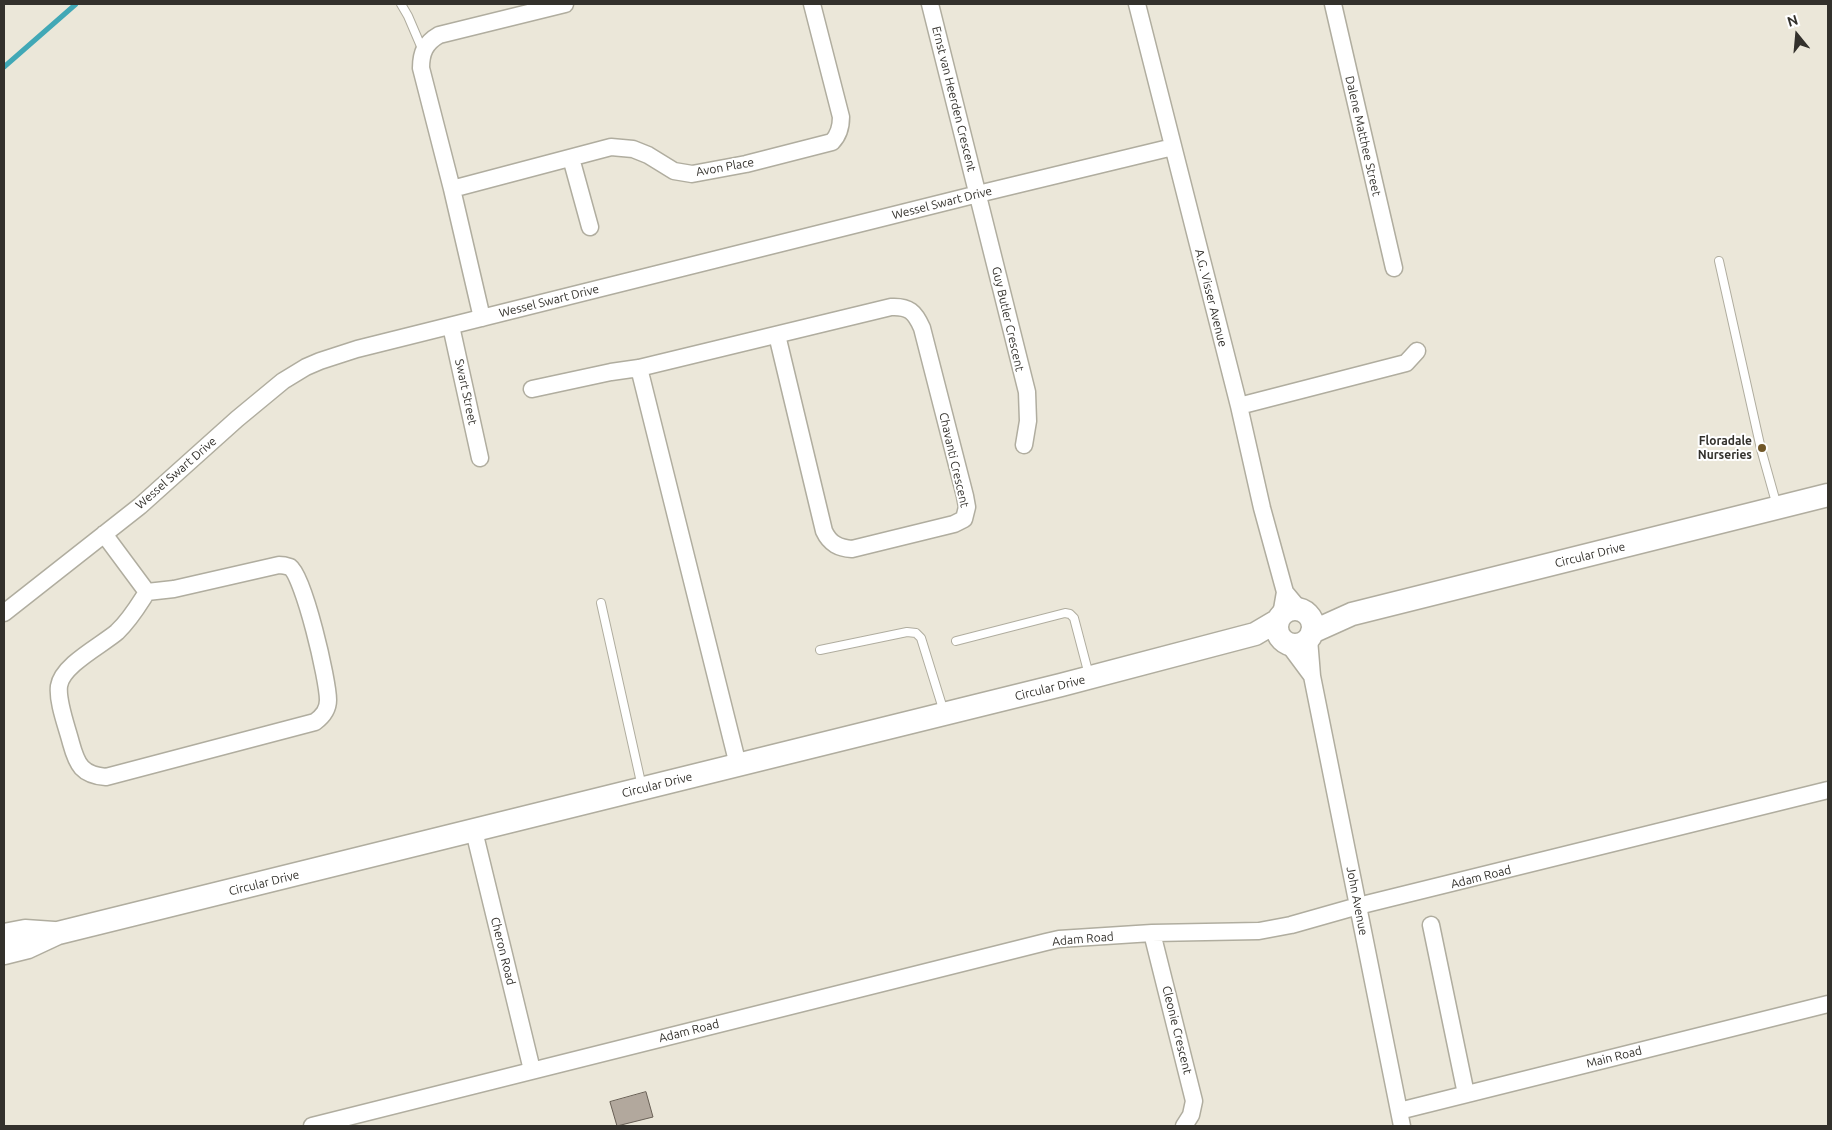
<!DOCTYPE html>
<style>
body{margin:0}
#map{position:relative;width:1832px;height:1130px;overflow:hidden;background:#ebe7d9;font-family:Ubuntu,sans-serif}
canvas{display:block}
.frame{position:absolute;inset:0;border:5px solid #33312c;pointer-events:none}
.north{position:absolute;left:1772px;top:10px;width:50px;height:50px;-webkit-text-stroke:4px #fff;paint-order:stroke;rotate:343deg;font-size:14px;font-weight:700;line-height:20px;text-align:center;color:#33312c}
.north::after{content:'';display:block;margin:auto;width:18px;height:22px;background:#33312c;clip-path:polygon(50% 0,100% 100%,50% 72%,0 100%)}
</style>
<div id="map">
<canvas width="1832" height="1130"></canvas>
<div class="frame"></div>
<div class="north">N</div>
</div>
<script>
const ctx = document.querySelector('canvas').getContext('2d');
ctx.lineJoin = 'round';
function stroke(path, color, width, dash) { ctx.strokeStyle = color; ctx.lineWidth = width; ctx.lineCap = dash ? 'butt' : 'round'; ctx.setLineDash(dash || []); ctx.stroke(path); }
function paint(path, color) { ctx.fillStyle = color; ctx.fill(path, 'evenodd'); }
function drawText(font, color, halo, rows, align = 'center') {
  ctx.font = font + ' Ubuntu,sans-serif'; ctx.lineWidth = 4; ctx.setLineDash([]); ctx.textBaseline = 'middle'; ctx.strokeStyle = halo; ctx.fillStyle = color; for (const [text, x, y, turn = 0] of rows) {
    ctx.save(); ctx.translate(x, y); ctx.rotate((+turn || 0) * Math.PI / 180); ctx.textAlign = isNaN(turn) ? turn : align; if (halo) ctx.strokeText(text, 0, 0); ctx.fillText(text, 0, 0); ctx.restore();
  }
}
stroke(new Path2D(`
 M 4,67 L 76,4`), '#41a8b6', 5);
const building = new Path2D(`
 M 646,1092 L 653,1117 L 617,1126 L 610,1102 Z`);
paint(building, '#b2a89d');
stroke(building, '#685f55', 1);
const lane = new Path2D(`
 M 401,4 L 408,16 L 423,51
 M 1719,261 L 1761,449 L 1777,506
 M 601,603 L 642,787
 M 956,641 L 1065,613 L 1070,614 L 1074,618 L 1089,675
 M 820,650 L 907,632 L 916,633 L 921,638 L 944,712`);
const street = new Path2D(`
 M 930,4 L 1027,392 L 1028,421 L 1024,445
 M 1137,4 L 1239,406 L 1262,508 L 1285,592 L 1281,615
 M 1333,4 L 1394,268
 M 571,158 L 590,227
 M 452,189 L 611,147 L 633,149 L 648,155 L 674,171 L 692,174 L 746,164 L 832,142 C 838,136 841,126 841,117 L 812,4
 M 482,318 L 452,189 L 421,68 C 421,53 425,43 439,35 L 565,4
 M 451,326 L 480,458
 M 639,368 L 738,765
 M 532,389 L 611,372 L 639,368 L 891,307 C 909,306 915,312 922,328 L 965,496 L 967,507 L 964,519 L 954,524 L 852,549 C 839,548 830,544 824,531 L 777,335
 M 1239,406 L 1406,363 L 1417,351
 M 104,534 L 147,592
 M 279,565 C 282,565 287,566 290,567 C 304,577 328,680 328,700 C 328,710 323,716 315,722 L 106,777 C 82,775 77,765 71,743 C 67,727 57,702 59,686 C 62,665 102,645 117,632 C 130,620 138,606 147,592 L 174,589 Z
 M 1285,592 L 1300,610
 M 4,613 L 140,506 L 237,419 L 283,381 L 306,367 L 320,361 L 357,349 L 978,194 L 1173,147
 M 1309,639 L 1312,676 L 1402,1126
 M 1289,645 L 1312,676
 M 474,831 L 532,1070
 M 1431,925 L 1466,1094
 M 1152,933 L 1194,1101 L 1191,1115 L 1184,1126
 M 1399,1111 L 1828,1004
 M 312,1126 L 1046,942 L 1059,939 L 1152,933 L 1259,931 L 1291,925 L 1358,906 L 1828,790`);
const secondary = new Path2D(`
 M1277 627a18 18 0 1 1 36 0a18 18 0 1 1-36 0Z
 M 1312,632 L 1352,614 L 1828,495
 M 4,935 L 25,931 L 54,933
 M 4,953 L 28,947 L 58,933 L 1061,685 L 1255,634 L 1277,621`);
stroke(lane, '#b0ad9f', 10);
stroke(street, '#b0ad9f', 19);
stroke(secondary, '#b0ad9f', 25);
stroke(lane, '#fff', 8);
stroke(street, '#fff', 16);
stroke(secondary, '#fff', 22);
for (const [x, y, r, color] of [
 [1762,448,5,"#705728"]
]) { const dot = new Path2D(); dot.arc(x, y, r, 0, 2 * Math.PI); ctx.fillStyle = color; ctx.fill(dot); stroke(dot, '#fff', 2); }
drawText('12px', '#33312c', '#fff', [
 ["Ernst van Heerden Crescent",954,99,76],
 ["Dalene Matthee Street",1363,136,77],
 ["Avon Place",725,167,-10],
 ["Wessel Swart Drive",942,203,-14],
 ["A.G. Visser Avenue",1211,298,76],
 ["Wessel Swart Drive",549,301,-14],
 ["Guy Butler Crescent",1008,319,77],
 ["Swart Street",466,392,78],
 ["Chavanti Crescent",954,460,77],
 ["Wessel Swart Drive",176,473,-41],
 ["Circular Drive",1590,555,-14],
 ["Circular Drive",1050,688,-14],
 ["Circular Drive",657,785,-14],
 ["Adam Road",1481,877,-14],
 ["Circular Drive",264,883,-14],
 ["John Avenue",1357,901,79],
 ["Adam Road",1083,939,-5],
 ["Cheron Road",503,951,76],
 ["Cleonie Crescent",1177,1030,76],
 ["Adam Road",689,1031,-14],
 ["Main Road",1614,1057,-14]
]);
drawText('bold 12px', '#33312c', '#fff', [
 ["Floradale",1752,441],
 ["Nurseries",1752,455]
], 'right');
</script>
